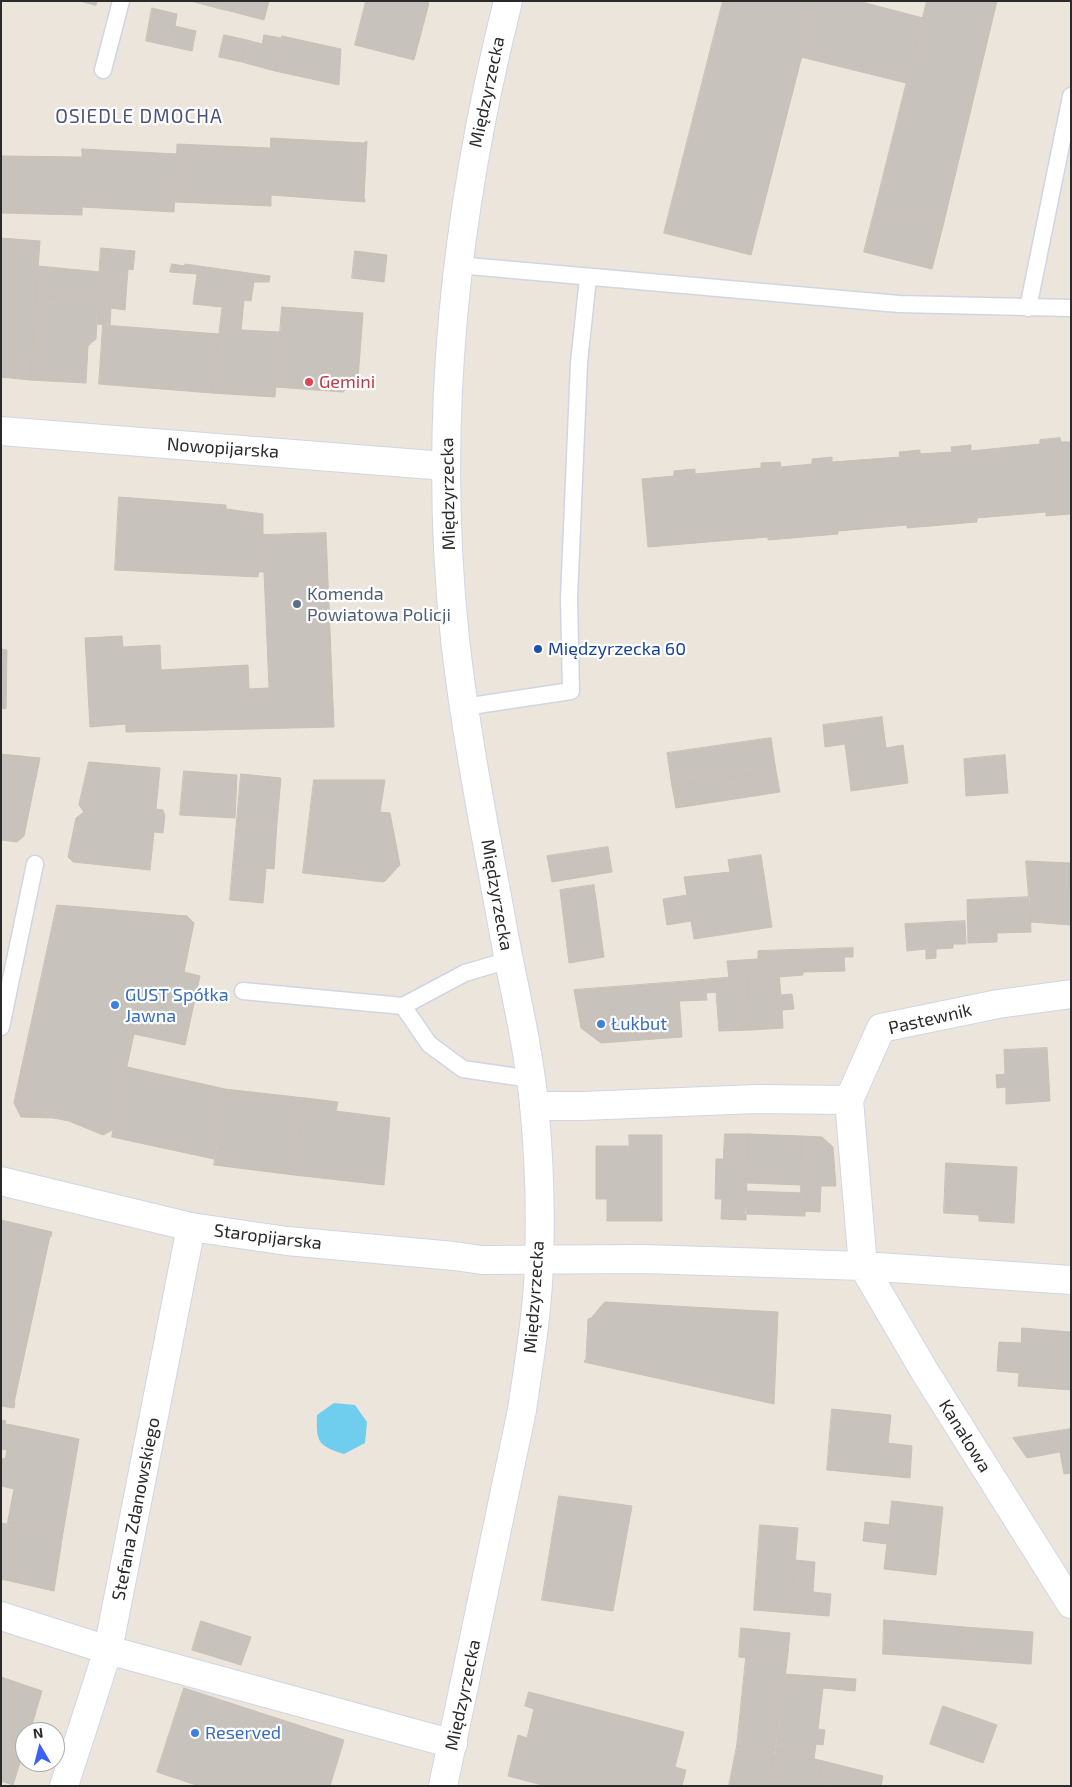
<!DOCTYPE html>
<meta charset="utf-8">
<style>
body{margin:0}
#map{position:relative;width:1072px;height:1787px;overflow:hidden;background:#ece5dc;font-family:"Exo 2",sans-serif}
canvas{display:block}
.frame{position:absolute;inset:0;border:2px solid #2a2a2a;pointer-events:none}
.north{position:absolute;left:15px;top:1722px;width:50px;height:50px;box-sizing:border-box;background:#fff;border:1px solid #aaa;border-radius:50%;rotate:352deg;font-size:14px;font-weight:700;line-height:20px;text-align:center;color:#2a2a2a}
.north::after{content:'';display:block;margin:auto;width:18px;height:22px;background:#3c61f9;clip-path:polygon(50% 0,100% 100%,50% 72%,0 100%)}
</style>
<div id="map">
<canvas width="1072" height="1787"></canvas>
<div class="frame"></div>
<div class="north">N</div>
</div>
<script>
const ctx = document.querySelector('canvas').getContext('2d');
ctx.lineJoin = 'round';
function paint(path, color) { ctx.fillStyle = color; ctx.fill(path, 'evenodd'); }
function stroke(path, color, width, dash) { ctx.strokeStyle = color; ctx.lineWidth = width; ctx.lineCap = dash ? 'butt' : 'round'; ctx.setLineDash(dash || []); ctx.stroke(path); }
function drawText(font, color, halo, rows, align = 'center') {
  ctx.font = font + ' "Exo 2",sans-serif'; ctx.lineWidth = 4.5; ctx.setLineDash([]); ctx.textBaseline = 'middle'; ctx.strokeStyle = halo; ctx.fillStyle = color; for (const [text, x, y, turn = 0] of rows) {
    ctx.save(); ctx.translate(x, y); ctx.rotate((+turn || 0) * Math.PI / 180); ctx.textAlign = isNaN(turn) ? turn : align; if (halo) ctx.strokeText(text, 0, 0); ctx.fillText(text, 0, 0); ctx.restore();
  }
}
paint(new Path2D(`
 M 334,1403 L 355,1405 L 367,1422 L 365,1443 L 344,1454 C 318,1446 316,1442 317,1415 Z`), '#6fcdee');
const building = new Path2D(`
 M 80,1 L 97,1 L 96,5 Z
 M 191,1 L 228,1 L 226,10 Z
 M 228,1 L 269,1 L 264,20 L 226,10 Z
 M 366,1 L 421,1 L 429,3 L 414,60 L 355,45 Z
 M 723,1 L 816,1 L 751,255 L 664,233 Z
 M 816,1 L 858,1 L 923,18 L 906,83 L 801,57 Z
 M 927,1 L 997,1 L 943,226 L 875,209 Z
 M 152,8 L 177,14 L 175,26 L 196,31 L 192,51 L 146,41 Z
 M 224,35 L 247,40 L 242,62 L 219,57 Z
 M 264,35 L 281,38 L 275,71 L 242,62 L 247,40 L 262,44 Z
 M 282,36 L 341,49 L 339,85 L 275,71 Z
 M 271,138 L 364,143 L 367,141 L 364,198 L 365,199 L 365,202 L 271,195 L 271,206 L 175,202 L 177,144 L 270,148 Z
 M 82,149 L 177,154 L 174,212 L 82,207 L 82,215 L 1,213 L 1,156 L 82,157 Z
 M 875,209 L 943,226 L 932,269 L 864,252 Z
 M 1,238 L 40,241 L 30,380 L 1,377 Z
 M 101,248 L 135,251 L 133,270 L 128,269 L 125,310 L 111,308 L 110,325 L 96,324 Z
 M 355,251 L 387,255 L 384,282 L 352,278 Z
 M 172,264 L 184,266 L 185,264 L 227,270 L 222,307 L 193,304 L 197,274 L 170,272 Z
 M 38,266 L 100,272 L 98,300 L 36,296 Z
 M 227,270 L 270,276 L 269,282 L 254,282 L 251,301 L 244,300 L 242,321 L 221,319 Z
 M 36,296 L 98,300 L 96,339 L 88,346 L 86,383 L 30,380 Z
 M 282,307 L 363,313 L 358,379 L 343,392 L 276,387 Z
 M 221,319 L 242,321 L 241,330 L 280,332 L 275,397 L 212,393 Z
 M 103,325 L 219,334 L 212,393 L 99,384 Z
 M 1060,438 L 1061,442 L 1071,442 L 1071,514 L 1046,516 L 1046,512 L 977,518 L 977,522 L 907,528 L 907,525 L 838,531 L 838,534 L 768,540 L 768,537 L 648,547 L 642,479 L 674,476 L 674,471 L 695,469 L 695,474 L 761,468 L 761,463 L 780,462 L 781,467 L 812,464 L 812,459 L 832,457 L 832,462 L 900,457 L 899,452 L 920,450 L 920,454 L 952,452 L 951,447 L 971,445 L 971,451 L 1040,444 L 1040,440 Z
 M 119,497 L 226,505 L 226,509 L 263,514 L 263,535 L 258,577 L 115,570 Z
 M 326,533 L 334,727 L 126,732 L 126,724 L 90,727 L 85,638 L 122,636 L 123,647 L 160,645 L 161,670 L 248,665 L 249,689 L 269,688 L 264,572 L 259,572 L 263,535 Z
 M 1,649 L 7,650 L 6,709 L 1,708 Z
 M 882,717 L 886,748 L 903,745 L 908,783 L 851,791 L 845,744 L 825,747 L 823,725 Z
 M 771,738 L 776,771 L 672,786 L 667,753 Z
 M 1,754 L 40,758 L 24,836 L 17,842 L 1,840 Z
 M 1005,755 L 1008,793 L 966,796 L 964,759 Z
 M 89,762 L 160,768 L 156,809 L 163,810 L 165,816 L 163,833 L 154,832 L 150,870 L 73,862 L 68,857 L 76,818 L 84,812 L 79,805 Z
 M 184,771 L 237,775 L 235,818 L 180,815 Z
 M 776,771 L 780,792 L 676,808 L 672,786 Z
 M 241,774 L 281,778 L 277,823 L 237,820 Z
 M 314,780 L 385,780 L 380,812 L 390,813 L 400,865 L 384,882 L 303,873 Z
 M 237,820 L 277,823 L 274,869 L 233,865 Z
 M 608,847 L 612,872 L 552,882 L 547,856 Z
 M 761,855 L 772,927 L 694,939 L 691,921 L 667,925 L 663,899 L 687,895 L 684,877 L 730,872 L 728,860 Z
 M 1026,861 L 1070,863 L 1071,925 L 1031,922 Z
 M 233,865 L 266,868 L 263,903 L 230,900 Z
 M 594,885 L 604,957 L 569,963 L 560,890 Z
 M 1030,897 L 1031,932 L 997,933 L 997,942 L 968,943 L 967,900 Z
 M 57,905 L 187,916 L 194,923 L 184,972 L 200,976 L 185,1045 L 134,1034 L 113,1130 L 103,1135 L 69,1121 L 53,1118 L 21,1117 L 14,1103 Z
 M 965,921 L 966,944 L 953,944 L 953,948 L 936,949 L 936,958 L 926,959 L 926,949 L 907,951 L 905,924 Z
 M 853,948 L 853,957 L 844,957 L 845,971 L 803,972 L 803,975 L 779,977 L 779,974 L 729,978 L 727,961 L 758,959 L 758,951 Z
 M 779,974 L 781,995 L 792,994 L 794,1009 L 782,1010 L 783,1028 L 751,1030 L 747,976 Z
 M 747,976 L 751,1030 L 719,1031 L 716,992 L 706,993 L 707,1000 L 680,1001 L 678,982 Z
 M 678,982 L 682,1037 L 601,1043 L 581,1028 L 574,990 Z
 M 1047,1048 L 1050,1101 L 1006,1104 L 1006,1087 L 997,1088 L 996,1075 L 1005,1074 L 1004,1050 Z
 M 127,1067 L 225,1089 L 214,1159 L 112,1137 Z
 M 225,1089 L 305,1098 L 294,1175 L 214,1165 Z
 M 305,1098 L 338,1102 L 336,1111 L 390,1118 L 384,1185 L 294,1175 Z
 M 725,1134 L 748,1134 L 746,1220 L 721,1219 L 722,1199 L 715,1199 L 716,1159 L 723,1159 Z
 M 748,1134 L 802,1136 L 801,1185 L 747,1183 Z
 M 629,1135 L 662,1135 L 662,1221 L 607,1221 L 607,1199 L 596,1199 L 596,1146 L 629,1146 Z
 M 802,1136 L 822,1137 L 833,1147 L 836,1186 L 821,1186 L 820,1212 L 805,1211 L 806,1193 L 801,1192 Z
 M 946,1163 L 1017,1167 L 1014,1223 L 979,1221 L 979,1215 L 944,1213 Z
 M 747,1191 L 806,1193 L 805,1216 L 745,1214 Z
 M 1,1220 L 52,1232 L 51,1237 L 50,1236 L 14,1403 L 15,1403 L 14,1408 L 1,1406 Z
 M 605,1302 L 778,1312 L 774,1404 L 584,1362 L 585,1360 L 586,1360 L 588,1319 L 591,1318 Z
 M 1022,1328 L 1071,1332 L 1071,1390 L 1018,1386 L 1019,1373 L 997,1371 L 999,1342 L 1021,1343 Z
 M 832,1409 L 891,1415 L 888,1443 L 912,1446 L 910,1478 L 827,1470 Z
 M 1,1420 L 6,1421 L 5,1424 L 12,1425 L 7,1450 L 1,1449 Z
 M 12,1425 L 79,1439 L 63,1533 L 7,1525 L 14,1489 L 1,1486 L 1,1458 L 5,1459 Z
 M 1071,1429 L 1071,1450 L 1027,1458 L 1013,1438 Z
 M 1071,1450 L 1071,1473 L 1064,1474 L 1060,1452 Z
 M 559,1496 L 632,1506 L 613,1611 L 542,1600 Z
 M 892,1501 L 943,1507 L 936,1575 L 884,1569 L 887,1544 L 863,1541 L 865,1522 L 889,1525 Z
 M 1,1523 L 63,1533 L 54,1591 L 1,1579 Z
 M 760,1525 L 798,1528 L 791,1613 L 754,1610 Z
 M 795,1560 L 815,1562 L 813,1592 L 831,1594 L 829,1616 L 791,1613 Z
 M 884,1620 L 964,1627 L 961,1659 L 883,1654 Z
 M 201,1621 L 251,1637 L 241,1665 L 192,1650 Z
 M 964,1627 L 1033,1632 L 1031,1664 L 961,1659 Z
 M 741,1628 L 790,1633 L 787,1662 L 739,1657 Z
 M 746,1658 L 787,1662 L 775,1755 L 737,1746 Z
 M 785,1674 L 856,1679 L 855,1691 L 823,1688 L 818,1729 L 825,1730 L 823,1745 L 816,1744 L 814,1759 L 775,1749 Z
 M 1,1677 L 42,1691 L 30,1732 L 25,1732 L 25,1747 L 13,1785 L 1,1781 Z
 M 184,1688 L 344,1740 L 330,1786 L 199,1786 L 157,1772 Z
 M 529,1692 L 684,1732 L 675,1767 L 686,1770 L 682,1786 L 546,1786 L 508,1776 L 518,1735 L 527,1738 L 534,1709 L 525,1706 Z
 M 943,1706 L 997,1725 L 983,1763 L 930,1744 Z
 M 737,1746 L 774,1755 L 768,1786 L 729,1786 Z
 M 775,1749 L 823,1761 L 817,1786 L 768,1786 Z
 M 823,1761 L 883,1776 L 881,1786 L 837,1786 L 830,1784 L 829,1786 L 817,1786 Z`);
paint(building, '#c7c2bb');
stroke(building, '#c7c1b6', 1);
const lane = new Path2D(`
 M 103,70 L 121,1
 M 457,265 L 899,304 L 1071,308
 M 1028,308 L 1071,96
 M 464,707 L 571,691 L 569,598 L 579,363 L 588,278
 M 243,991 L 403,1006 L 465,973 L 509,960
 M 403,1006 L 429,1044 L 463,1069 L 531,1079
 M 1,1027 L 35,864`);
const street = new Path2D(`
 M 1,431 L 445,466
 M 1071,994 L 998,1004 L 881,1028 L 849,1100 L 863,1266 L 925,1372 L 1071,1604
 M 534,1106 L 582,1106 L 756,1099 L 849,1100
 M 1,1181 L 191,1227 L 287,1241 L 454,1256 L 482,1260 L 643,1259 L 863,1266 L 1071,1280
 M 1,1616 L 108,1650 L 453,1744
 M 64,1786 L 108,1650 L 191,1227`);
const secondary = new Path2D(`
 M 443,1786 L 522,1410 C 529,1361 538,1311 539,1261 C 541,1209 539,1156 534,1104 C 529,1054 518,1005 508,956 C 489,851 467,745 455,639 C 432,422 455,212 508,1`);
stroke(lane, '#d1d5e3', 19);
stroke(street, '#d1d5e3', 30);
stroke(secondary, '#d1d5e3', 30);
stroke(lane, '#fff', 16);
stroke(street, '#fff', 28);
stroke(secondary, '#fff', 28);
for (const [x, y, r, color] of [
 [309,382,5,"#e0444e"],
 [297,604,5,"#5c6f8a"],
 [538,649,5,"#1a4fb4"],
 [115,1005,5,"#3f7fe0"],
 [601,1024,5,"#3f7fe0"],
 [195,1733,5,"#3f7fe0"]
]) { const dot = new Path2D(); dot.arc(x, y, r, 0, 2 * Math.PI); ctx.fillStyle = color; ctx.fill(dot); stroke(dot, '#fff', 2); }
drawText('18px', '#2a2a2a', '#fff', [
 ["Międzyrzecka",487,92,-78],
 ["Nowopijarska",223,448,4],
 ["Międzyrzecka",448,494,-91],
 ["Międzyrzecka",497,895,80],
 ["Pastewnik",930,1019,-13],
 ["Staropijarska",268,1237,7],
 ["Międzyrzecka",534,1297,-86],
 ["Kanałowa",965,1436,58],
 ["Stefana Zdanowskiego",136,1509,-79],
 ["Międzyrzecka",463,1695,-78]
]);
drawText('18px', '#be3a42', '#fff', [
 ["Gemini",319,382]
], 'left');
drawText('18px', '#4e5e75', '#fff', [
 ["Komenda",307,594],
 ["Powiatowa Policji",307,615]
], 'left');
drawText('18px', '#164399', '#fff', [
 ["Międzyrzecka 60",548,649]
], 'left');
drawText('18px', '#366cbe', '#fff', [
 ["GUST Spółka",125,995],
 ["Jawna",125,1016],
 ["Łukbut",611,1024],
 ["Reserved",205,1733]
], 'left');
ctx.letterSpacing = '1px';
drawText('19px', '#4a537b', '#fff', [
 ["OSIEDLE DMOCHA",139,117]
]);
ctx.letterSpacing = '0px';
</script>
